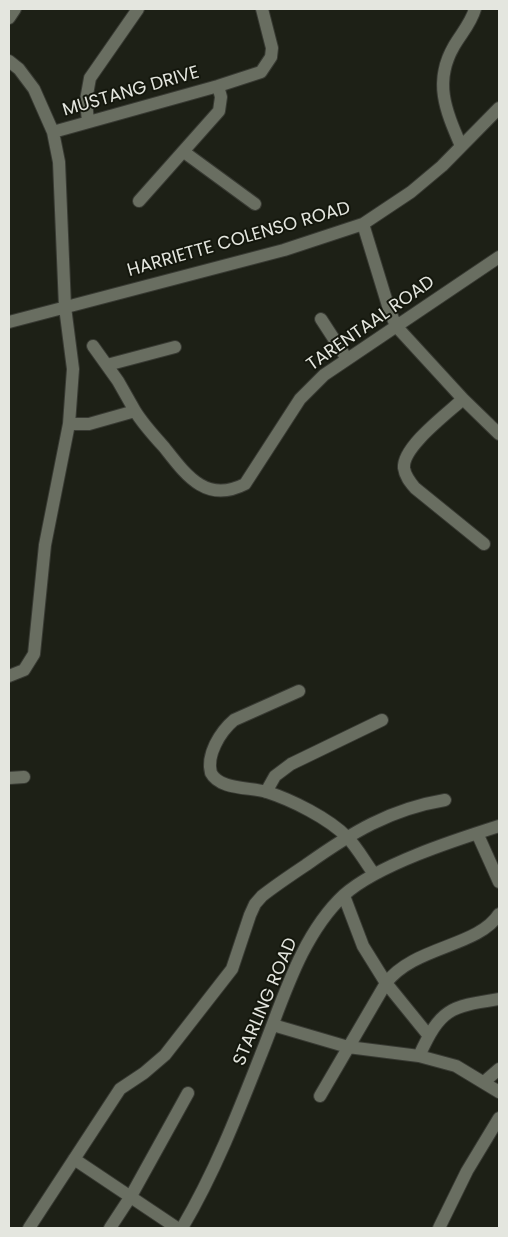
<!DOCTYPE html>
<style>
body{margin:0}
#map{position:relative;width:508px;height:1237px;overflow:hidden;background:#1d2016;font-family:Poppins,sans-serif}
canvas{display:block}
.frame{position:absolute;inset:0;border:10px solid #e4e6df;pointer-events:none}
</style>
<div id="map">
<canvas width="508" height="1237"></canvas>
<div class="frame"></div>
</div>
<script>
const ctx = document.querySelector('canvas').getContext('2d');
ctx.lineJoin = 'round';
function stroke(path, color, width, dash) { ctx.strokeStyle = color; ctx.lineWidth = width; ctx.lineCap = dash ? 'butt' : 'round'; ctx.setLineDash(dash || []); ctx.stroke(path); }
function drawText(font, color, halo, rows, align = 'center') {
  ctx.font = font + ' Poppins,sans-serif'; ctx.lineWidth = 4; ctx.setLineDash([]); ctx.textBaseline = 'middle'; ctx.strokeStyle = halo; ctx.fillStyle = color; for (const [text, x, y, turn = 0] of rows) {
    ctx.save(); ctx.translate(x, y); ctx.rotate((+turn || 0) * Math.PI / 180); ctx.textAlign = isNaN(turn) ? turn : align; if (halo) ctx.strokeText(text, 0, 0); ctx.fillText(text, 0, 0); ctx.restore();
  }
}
const minor = new Path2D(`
 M 9,18 L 15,9
 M 9,61 L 19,69 L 34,89 L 53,132 L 59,162 L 65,307 L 73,369 L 69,424 L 45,545 L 34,654 L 24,670 L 9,676
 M 88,122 L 86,100 L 90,78 L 138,9
 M 53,132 L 218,86 L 261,72 L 271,57 L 272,48 L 262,9
 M 461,146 C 446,111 433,82 454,46 C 461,34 471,23 475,9
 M 184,152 L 255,204
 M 139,201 L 219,111 L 221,97 L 218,86
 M 363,224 L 389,309 L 396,326 L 463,399 L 499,434
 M 321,319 L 347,359
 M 9,322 L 284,250 L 363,224 L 411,192 L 442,166 L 499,108
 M 93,346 L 118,381 L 135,411
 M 107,365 L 175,347
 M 463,399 C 448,413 402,447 404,468 C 405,476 410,482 415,488 L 484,544
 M 69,424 L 89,424 L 135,411 C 143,424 154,436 164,447 C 186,475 206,504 245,484 L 300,399 L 324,375 L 499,257
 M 299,691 L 234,720 C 220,732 206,755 211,773 C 220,790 250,787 267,792 C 292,800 328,818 347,837 C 357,847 365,862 374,874
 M 9,778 L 24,777
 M 266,792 L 275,776 L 291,764 L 382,720
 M 477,833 L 499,882
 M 344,896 L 363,946 L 386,983 L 429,1036
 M 273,1025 L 348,1047 L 419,1056 L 456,1066 L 499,1092
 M 419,1056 C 441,1008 449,1007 499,999
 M 484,1082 L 499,1069
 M 320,1096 L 386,983 C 414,946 478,947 499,914
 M 74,1159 L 177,1228
 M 29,1228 L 120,1089 L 144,1073 L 165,1055 L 232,969 L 250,915 L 255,904 L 262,896 C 276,885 291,875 306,865 C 351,833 390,809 445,800
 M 110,1228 L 131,1196 L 188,1093
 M 182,1228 C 215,1172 238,1113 262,1052 C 283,1000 301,935 344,895 C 377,865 455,840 499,826
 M 439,1228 L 467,1171 L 499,1118`);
stroke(minor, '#383a33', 14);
stroke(minor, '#696e61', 12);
drawText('18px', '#e4e6df', '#14170d', [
 ["MUSTANG DRIVE",131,92,-16],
 ["HARRIETTE COLENSO ROAD",239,240,-16],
 ["TARENTAAL ROAD",371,324,-35],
 ["STARLING ROAD",266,1002,-67]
]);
</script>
